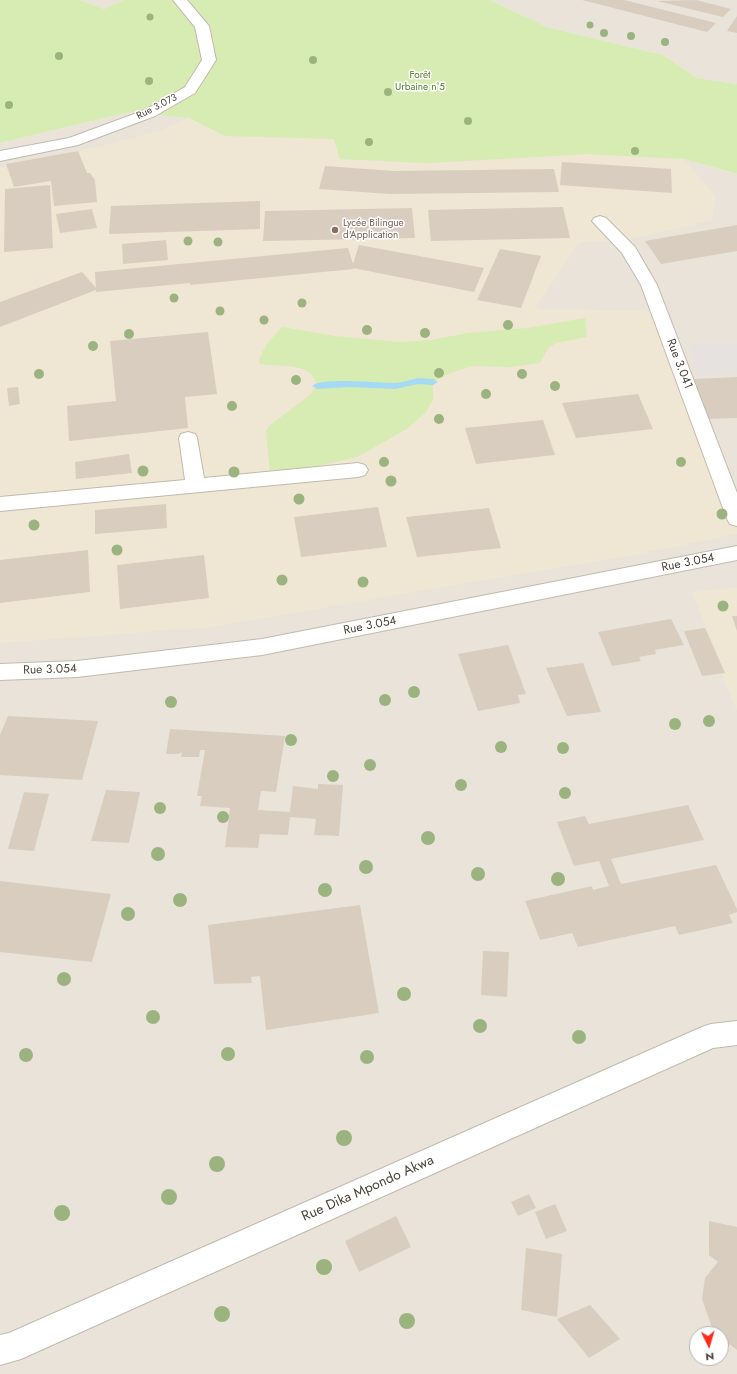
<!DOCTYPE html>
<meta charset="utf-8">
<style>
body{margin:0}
#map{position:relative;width:737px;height:1374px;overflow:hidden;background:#f6f2eb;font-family:Jost,sans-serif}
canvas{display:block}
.north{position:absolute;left:689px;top:1326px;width:40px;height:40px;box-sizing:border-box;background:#fff;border:1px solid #b7b3af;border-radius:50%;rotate:175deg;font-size:11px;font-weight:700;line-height:16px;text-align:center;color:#4b4238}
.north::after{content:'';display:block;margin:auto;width:14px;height:18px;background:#ff2a19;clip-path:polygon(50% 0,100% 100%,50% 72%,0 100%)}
</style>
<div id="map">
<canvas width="737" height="1374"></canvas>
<div class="north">N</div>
</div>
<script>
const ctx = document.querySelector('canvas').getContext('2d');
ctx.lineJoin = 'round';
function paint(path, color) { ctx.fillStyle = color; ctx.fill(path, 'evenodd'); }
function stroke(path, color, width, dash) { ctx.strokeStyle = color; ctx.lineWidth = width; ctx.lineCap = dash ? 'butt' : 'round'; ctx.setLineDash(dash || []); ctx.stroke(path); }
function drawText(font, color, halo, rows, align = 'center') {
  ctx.font = font + ' Jost,sans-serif'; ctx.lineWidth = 3; ctx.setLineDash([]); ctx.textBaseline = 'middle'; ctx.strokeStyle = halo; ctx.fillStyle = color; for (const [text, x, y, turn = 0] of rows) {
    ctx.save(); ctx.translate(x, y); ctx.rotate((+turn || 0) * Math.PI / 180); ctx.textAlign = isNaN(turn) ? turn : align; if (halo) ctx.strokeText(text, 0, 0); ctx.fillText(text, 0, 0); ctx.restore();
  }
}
paint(new Path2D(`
 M 80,0 L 123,0 L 104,9 Z
 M 490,0 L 737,0 L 737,84 L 697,78 L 663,55 L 547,27 Z
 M 130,112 L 684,159 L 737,174 L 737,1374 L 0,1374 L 0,143 ZM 697,1334 L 721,1334 L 721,1358 L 697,1358 Z`), '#eae3d9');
paint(new Path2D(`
 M 189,118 L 225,136 L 334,139 L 340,159 L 426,163 L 587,154 L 684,159 L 716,197 L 712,220 L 627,240 L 579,242 L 535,309 L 653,311 L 737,528 L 737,534 L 643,553 L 210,627 L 0,643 L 0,168 L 114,143 L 162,130 Z
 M 737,588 L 737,711 L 721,674 L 725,673 L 692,592 Z`), '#f0e6d4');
paint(new Path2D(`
 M 0,0 L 80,0 L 104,9 L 123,0 L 490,0 L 547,27 L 663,55 L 697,78 L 737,84 L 737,174 L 684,159 L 587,154 L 426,163 L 340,159 L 334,139 L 225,136 L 189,118 L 130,112 L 0,143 Z
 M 585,318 L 587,337 L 556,343 L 548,348 L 540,363 L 512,367 L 472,366 L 450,373 L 433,382 L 433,399 L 426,412 L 407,429 L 357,457 L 279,475 L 270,475 L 266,431 L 269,426 L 310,395 L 317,386 C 313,361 278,367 260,364 L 259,360 L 266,345 L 282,327 L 335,336 L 400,342 L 431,340 L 468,333 L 527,328 Z`), '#d6ecb2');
paint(new Path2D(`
 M 737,343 L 737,374 L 696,376 L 690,344 Z`), '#e5e2df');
paint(new Path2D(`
 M 418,378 L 433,379 L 438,382 L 433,385 L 418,384 L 395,389 L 349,387 L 317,389 L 312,386 C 320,377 379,383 393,383 C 401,383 410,380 418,378 Z`), '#a5daf5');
paint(new Path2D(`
 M 582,0 L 624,0 L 716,23 L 707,32 Z
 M 696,0 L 731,9 L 723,17 L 657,1 Z
 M 737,16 L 737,33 L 727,31 Z
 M 78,151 L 87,173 L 90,173 L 95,180 L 97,202 L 54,206 L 51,181 L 14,187 L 6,164 Z
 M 562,162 L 671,169 L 672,193 L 560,185 Z
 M 325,166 L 394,171 L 554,169 L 559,192 L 390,194 L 319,189 Z
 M 50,185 L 53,248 L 4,252 L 5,189 Z
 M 260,201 L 260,229 L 109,234 L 111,206 Z
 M 563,207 L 570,238 L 431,241 L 428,210 Z
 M 412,208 L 415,238 L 263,241 L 265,211 Z
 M 92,209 L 97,228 L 60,233 L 56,214 Z
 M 737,225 L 737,251 L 661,264 L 645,241 Z
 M 166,240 L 168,260 L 123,264 L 122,244 Z
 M 359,245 L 484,268 L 474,292 L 353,268 L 354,269 L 190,285 L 190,283 L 96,292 L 96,290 L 0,327 L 0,302 L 82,272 L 96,288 L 95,272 L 348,248 L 353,264 Z
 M 500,249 L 541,256 L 521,308 L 477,300 Z
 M 208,332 L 217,394 L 185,397 L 188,428 L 69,441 L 67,406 L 116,401 L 110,341 Z
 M 737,377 L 737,418 L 707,419 L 694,379 Z
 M 18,387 L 20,404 L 9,406 L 7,388 Z
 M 638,394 L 653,429 L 576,438 L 562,403 Z
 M 543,420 L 555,455 L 476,464 L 465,428 Z
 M 129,454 L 132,473 L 76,479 L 75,462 Z
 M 166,504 L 167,528 L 95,534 L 95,510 Z
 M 378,507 L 387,547 L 301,557 L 294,517 Z
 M 489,508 L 501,548 L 417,557 L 406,517 Z
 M 88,550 L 90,592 L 0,603 L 0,560 Z
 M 204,555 L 209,598 L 120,609 L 117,565 Z
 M 732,616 L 737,616 L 737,631 Z
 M 671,619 L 684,645 L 655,650 L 656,654 L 639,657 L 641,661 L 612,666 L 598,632 Z
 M 705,628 L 725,673 L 702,676 L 684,631 Z
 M 508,645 L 526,694 L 518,695 L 520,703 L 478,711 L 458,654 Z
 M 583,663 L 601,712 L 567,716 L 546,668 Z
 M 8,716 L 98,721 L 82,780 L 0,775 L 0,735 Z
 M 170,729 L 285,736 L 276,792 L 261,791 L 258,810 L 290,812 L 293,786 L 318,789 L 318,784 L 343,785 L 339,836 L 314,835 L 316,819 L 290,817 L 288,835 L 260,834 L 258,848 L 225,847 L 230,808 L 200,806 L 202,796 L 197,796 L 205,750 L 200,750 L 199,757 L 181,757 L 182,752 L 178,754 L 166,754 Z
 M 106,790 L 140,792 L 129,843 L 91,841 Z
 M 24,792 L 49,794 L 34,851 L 8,849 Z
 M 688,805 L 704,840 L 611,859 L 621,884 L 716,865 L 737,909 L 737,912 L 729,915 L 733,923 L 679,935 L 675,926 L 578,947 L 572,933 L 540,940 L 525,901 L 592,886 L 593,890 L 609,886 L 599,861 L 574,866 L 557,822 L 585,816 L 589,824 Z
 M 0,881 L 111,894 L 92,962 L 0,952 Z
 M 360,905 L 379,1013 L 266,1030 L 260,976 L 251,977 L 252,983 L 214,984 L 208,925 Z
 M 483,951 L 509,952 L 507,997 L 481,995 Z
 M 529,1194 L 536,1208 L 518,1216 L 511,1202 Z
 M 555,1204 L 567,1231 L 546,1239 L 535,1212 Z
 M 396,1216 L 411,1247 L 359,1272 L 345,1241 Z
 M 709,1221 L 737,1227 L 737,1350 L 721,1338 L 721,1334 L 714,1333 L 702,1299 L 705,1278 L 718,1262 L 709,1255 Z
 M 526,1248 L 562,1254 L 557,1317 L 521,1310 Z
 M 590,1305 L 620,1339 L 589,1358 L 557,1319 Z`), '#d9cdc0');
const minor = new Path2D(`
 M 173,0 L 187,0 L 209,26 L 216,60 L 195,93 L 155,116 L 78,145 L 0,161 L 0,151 L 69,138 L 145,110 L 185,87 L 202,60 L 195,27 Z
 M 600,216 L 606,218 L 635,247 L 657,285 L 737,493 L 737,526 L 730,524 L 727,519 L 641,285 L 622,253 L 592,221 L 594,218 Z
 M 188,432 L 195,434 L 197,438 L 204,478 L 358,463 L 365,465 L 368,470 L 365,475 L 358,477 L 0,511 L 0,497 L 185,480 L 179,438 L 181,434 Z
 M 737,546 L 737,560 L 262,655 L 77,677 L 0,680 L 0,664 L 77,661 L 262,639 Z
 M 737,1021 L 737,1045 L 713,1048 L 21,1359 L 0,1365 L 0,1335 L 9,1333 L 702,1027 L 711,1024 Z`);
stroke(minor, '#c2b9ad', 2);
paint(minor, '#fff');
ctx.fillStyle = '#9bb47f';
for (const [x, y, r] of [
 [150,17,3.5],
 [590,25,3.5],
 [604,33,4],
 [631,36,4],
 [665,42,4],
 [59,56,4],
 [313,60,4],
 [149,81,4],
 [388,92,4],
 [9,105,4],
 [468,121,4],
 [369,142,4],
 [635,151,4],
 [188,241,4.5],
 [218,242,4.5],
 [174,298,4.5],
 [302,303,4.5],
 [220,311,4.5],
 [264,320,4.5],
 [508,325,5],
 [367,330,5],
 [425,333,5],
 [129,334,5],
 [93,346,5],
 [439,373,5],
 [39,374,5],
 [522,374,5],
 [296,380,5],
 [555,386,5],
 [486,394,5],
 [232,406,5],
 [439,419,5],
 [384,462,5],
 [681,462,5],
 [143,471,5.5],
 [234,472,5.5],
 [391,481,5.5],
 [299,499,5.5],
 [722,514,5.5],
 [34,525,5.5],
 [117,550,5.5],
 [282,580,5.5],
 [363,582,5.5],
 [723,606,5.5],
 [414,692,6],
 [385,700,6],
 [171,702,6],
 [709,721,6],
 [675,724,6],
 [291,740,6],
 [501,747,6],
 [563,748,6],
 [370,765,6],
 [333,776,6],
 [461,785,6],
 [565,793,6],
 [160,808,6],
 [223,817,6],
 [428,838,7],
 [158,854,7],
 [366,867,7],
 [478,874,7],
 [558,879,7],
 [325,890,7],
 [180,900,7],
 [128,914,7],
 [64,979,7],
 [404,994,7],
 [153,1017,7],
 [480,1026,7],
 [579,1037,7],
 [228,1054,7],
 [26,1055,7],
 [367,1057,7],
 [344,1138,8],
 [217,1164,8],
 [169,1197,8],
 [62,1213,8],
 [324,1267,8],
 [222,1314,8],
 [407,1321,8]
]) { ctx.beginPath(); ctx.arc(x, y, r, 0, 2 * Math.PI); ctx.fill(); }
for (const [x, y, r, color] of [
 [335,230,4,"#8d6e63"]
]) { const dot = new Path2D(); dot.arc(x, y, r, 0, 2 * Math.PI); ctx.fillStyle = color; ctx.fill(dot); stroke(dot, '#fff', 1.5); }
drawText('10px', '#508127', '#fff', [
 ["Forêt",420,76],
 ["Urbaine n°5",420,88]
]);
drawText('10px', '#4b4238', '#fff', [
 ["Rue 3.073",157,107,-27]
]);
drawText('10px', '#785e54', '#fff', [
 ["Lycée Bilingue",343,224],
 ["d'Application",343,236]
], 'left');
drawText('12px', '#4b4238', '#fff', [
 ["Rue 3.041",679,364,69],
 ["Rue 3.054",688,563,-11],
 ["Rue 3.054",370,626,-11],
 ["Rue 3.054",50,670,-2]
]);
drawText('14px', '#4b4238', '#fff', [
 ["Rue Dika Mpondo Akwa",368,1189,-24]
]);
</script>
